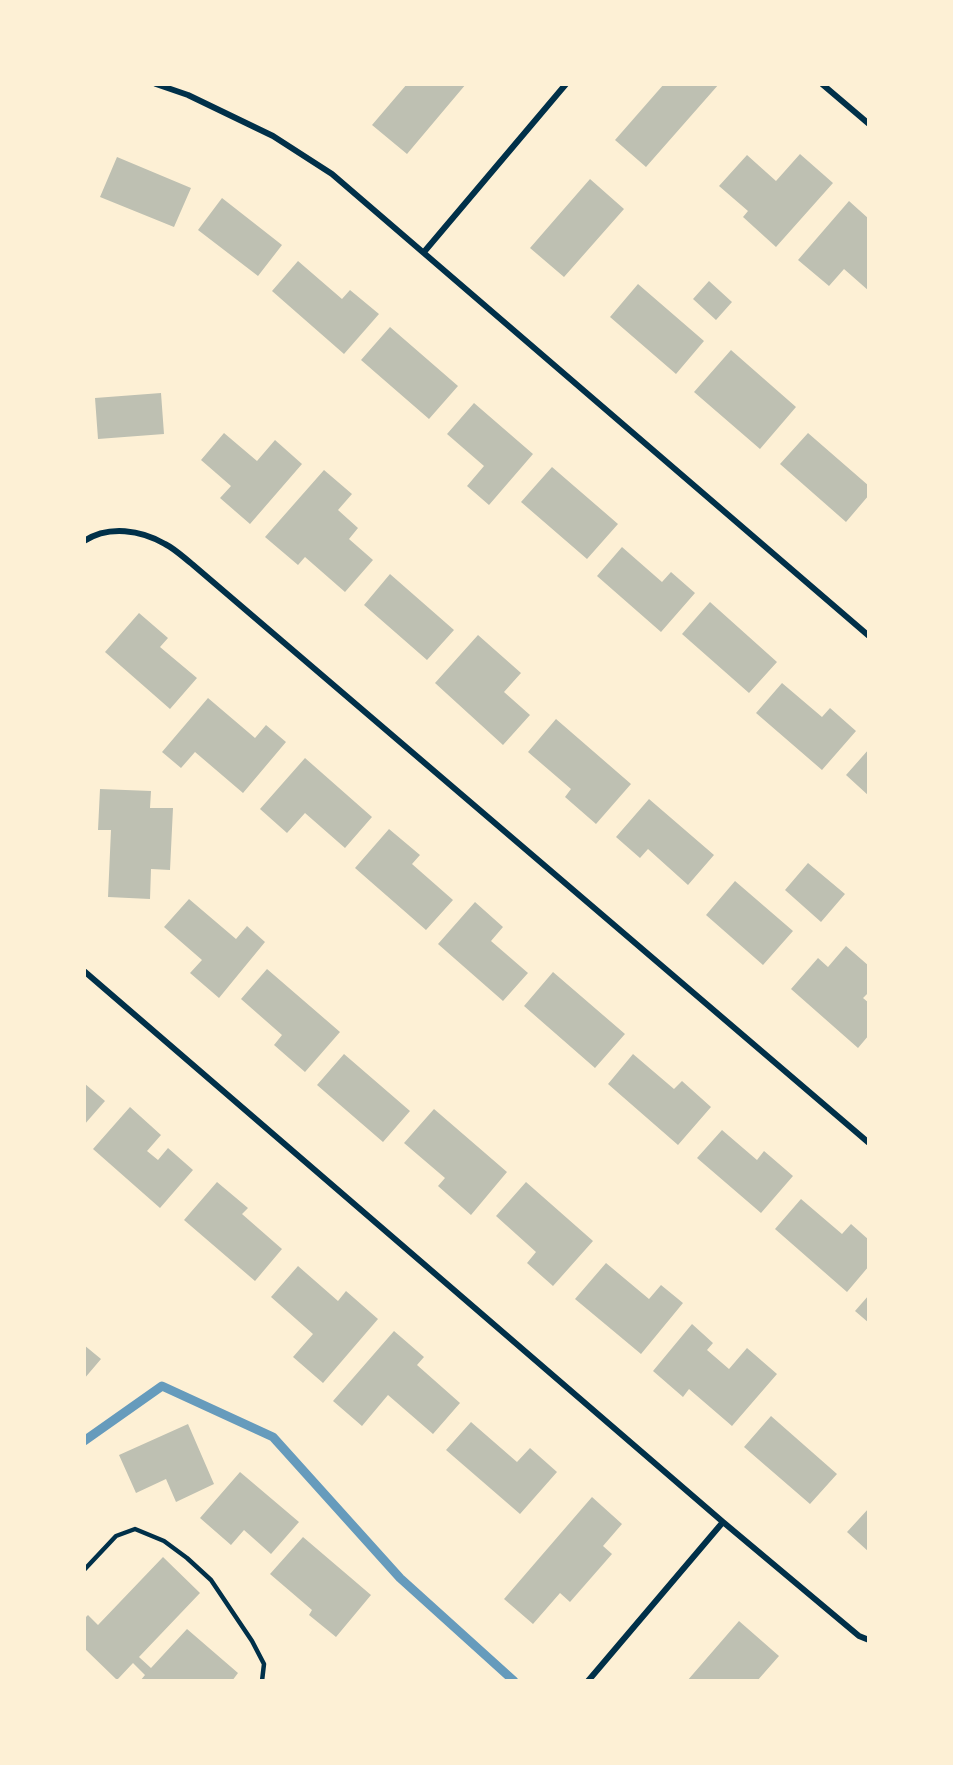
<!DOCTYPE html>
<style>
body{margin:0}
#map{position:relative;width:953px;height:1765px;overflow:hidden;background:#fdf0d5;font-family:"Varela Round",sans-serif}
canvas{display:block}
.frame{position:absolute;inset:0;border:86px solid #fdf0d5;pointer-events:none}
</style>
<div id="map">
<canvas width="953" height="1765"></canvas>
<div class="frame"></div>
</div>
<script>
const ctx = document.querySelector('canvas').getContext('2d');
ctx.lineJoin = 'round';
function stroke(path, color, width, dash) { ctx.strokeStyle = color; ctx.lineWidth = width; ctx.lineCap = dash ? 'butt' : 'round'; ctx.setLineDash(dash || []); ctx.stroke(path); }
function paint(path, color) { ctx.fillStyle = color; ctx.fill(path, 'evenodd'); }
stroke(new Path2D(`
 M 84,1441 L 162,1386 L 273,1437 L 400,1578 L 514,1681`), '#669bbc', 9);
paint(new Path2D(`
 M 407,84 L 466,84 L 407,154 L 372,125 Z
 M 664,84 L 719,84 L 646,167 L 615,140 Z
 M 800,154 L 833,183 L 776,247 L 743,217 L 748,211 L 719,186 L 747,155 L 776,181 Z
 M 117,157 L 191,188 L 174,227 L 100,197 Z
 M 590,179 L 624,209 L 564,277 L 530,248 Z
 M 222,198 L 282,245 L 258,276 L 198,230 Z
 M 849,201 L 869,219 L 869,291 L 844,269 L 829,286 L 798,260 Z
 M 298,261 L 342,299 L 350,290 L 379,314 L 344,354 L 272,291 Z
 M 709,281 L 732,302 L 716,320 L 693,299 Z
 M 638,284 L 704,341 L 676,374 L 610,317 Z
 M 390,327 L 458,386 L 429,419 L 361,360 Z
 M 731,350 L 796,407 L 760,449 L 694,392 Z
 M 161,393 L 164,434 L 98,439 L 95,398 Z
 M 474,403 L 533,454 L 489,505 L 467,486 L 484,466 L 447,434 Z
 M 224,433 L 257,461 L 275,440 L 302,464 L 250,524 L 220,498 L 231,486 L 201,460 Z
 M 808,433 L 869,486 L 869,495 L 846,522 L 780,464 Z
 M 552,467 L 618,524 L 587,559 L 521,502 Z
 M 324,470 L 352,494 L 338,510 L 358,528 L 349,539 L 373,560 L 345,592 L 305,557 L 298,565 L 265,537 Z
 M 622,547 L 662,582 L 671,572 L 695,593 L 661,632 L 597,576 Z
 M 390,574 L 454,630 L 427,660 L 364,605 Z
 M 710,602 L 777,662 L 749,693 L 682,634 Z
 M 139,613 L 168,638 L 160,647 L 197,678 L 170,709 L 105,652 Z
 M 478,635 L 521,673 L 504,692 L 530,715 L 503,745 L 435,683 Z
 M 782,683 L 822,717 L 830,708 L 856,731 L 822,770 L 756,713 Z
 M 208,698 L 255,738 L 266,725 L 286,742 L 243,793 L 195,752 L 181,768 L 162,752 Z
 M 556,719 L 631,784 L 596,824 L 565,797 L 571,789 L 528,752 Z
 M 869,749 L 869,796 L 846,775 Z
 M 305,758 L 372,817 L 345,848 L 305,813 L 287,833 L 260,809 Z
 M 100,789 L 151,791 L 150,808 L 173,808 L 170,870 L 151,869 L 150,899 L 108,897 L 111,830 L 98,830 Z
 M 649,799 L 714,855 L 688,885 L 648,849 L 640,858 L 616,837 Z
 M 389,829 L 420,855 L 412,864 L 453,900 L 426,930 L 355,868 Z
 M 808,863 L 845,894 L 821,922 L 785,890 Z
 M 735,881 L 793,931 L 763,965 L 706,915 Z
 M 189,899 L 236,939 L 247,926 L 265,942 L 219,998 L 190,973 L 202,960 L 164,927 Z
 M 475,902 L 503,927 L 491,941 L 528,973 L 503,1001 L 438,944 Z
 M 846,946 L 869,966 L 869,992 L 863,998 L 869,1003 L 869,1035 L 858,1048 L 791,989 L 818,958 L 828,967 Z
 M 267,969 L 340,1032 L 305,1072 L 274,1045 L 282,1035 L 241,999 Z
 M 553,972 L 625,1034 L 595,1068 L 524,1006 Z
 M 344,1054 L 410,1111 L 383,1142 L 317,1085 Z
 M 633,1054 L 674,1089 L 682,1081 L 711,1107 L 678,1145 L 608,1084 Z
 M 84,1083 L 105,1101 L 84,1125 Z
 M 130,1107 L 161,1135 L 147,1151 L 158,1160 L 168,1148 L 193,1170 L 160,1208 L 93,1149 Z
 M 434,1109 L 507,1172 L 471,1215 L 438,1186 L 445,1178 L 404,1143 Z
 M 722,1130 L 757,1160 L 764,1151 L 793,1176 L 761,1213 L 697,1158 Z
 M 217,1182 L 248,1208 L 242,1214 L 282,1249 L 255,1281 L 184,1220 Z
 M 526,1182 L 593,1241 L 553,1286 L 527,1263 L 536,1252 L 496,1216 Z
 M 801,1199 L 842,1234 L 851,1224 L 869,1240 L 869,1266 L 847,1292 L 775,1229 Z
 M 606,1263 L 649,1299 L 661,1285 L 683,1303 L 641,1354 L 575,1299 Z
 M 298,1266 L 338,1301 L 346,1291 L 378,1319 L 323,1383 L 293,1357 L 313,1334 L 271,1297 Z
 M 869,1295 L 869,1323 L 855,1311 Z
 M 692,1324 L 713,1343 L 707,1350 L 729,1369 L 747,1348 L 777,1374 L 732,1426 L 689,1389 L 683,1397 L 653,1371 Z
 M 394,1331 L 424,1357 L 417,1365 L 460,1403 L 433,1434 L 388,1395 L 362,1426 L 333,1401 Z
 M 84,1345 L 101,1359 L 84,1379 Z
 M 771,1416 L 837,1474 L 810,1504 L 744,1447 Z
 M 471,1422 L 517,1462 L 530,1448 L 557,1472 L 520,1514 L 446,1450 Z
 M 188,1424 L 214,1484 L 176,1502 L 166,1479 L 136,1493 L 119,1455 Z
 M 240,1472 L 299,1522 L 271,1554 L 244,1530 L 231,1545 L 200,1518 Z
 M 592,1497 L 622,1524 L 603,1546 L 612,1554 L 570,1602 L 560,1593 L 533,1624 L 504,1599 Z
 M 869,1508 L 869,1552 L 847,1532 Z
 M 303,1537 L 371,1595 L 336,1637 L 309,1615 L 312,1610 L 270,1574 Z
 M 163,1557 L 200,1593 L 139,1657 L 151,1668 L 187,1629 L 238,1673 L 232,1681 L 140,1681 L 145,1675 L 133,1663 L 117,1680 L 84,1648 L 84,1619 L 88,1615 L 98,1625 Z
 M 739,1621 L 779,1656 L 757,1681 L 687,1681 Z`), '#bec0b2');
stroke(new Path2D(`
 M 84,1570 L 116,1536 L 135,1529 L 164,1541 L 187,1558 L 211,1580 L 252,1641 L 264,1664 L 262,1681`), '#003049', 4.5);
stroke(new Path2D(`
 M 156,84 L 188,95 L 273,136 L 332,174 L 869,636
 M 822,84 L 869,124
 M 424,252 L 566,84
 M 84,541 C 109,525 141,530 165,544 C 175,549 183,557 192,564 L 869,1143
 M 84,971 L 723,1522 L 859,1636 L 869,1640
 M 588,1681 L 723,1522`), '#003049', 6);
</script>
